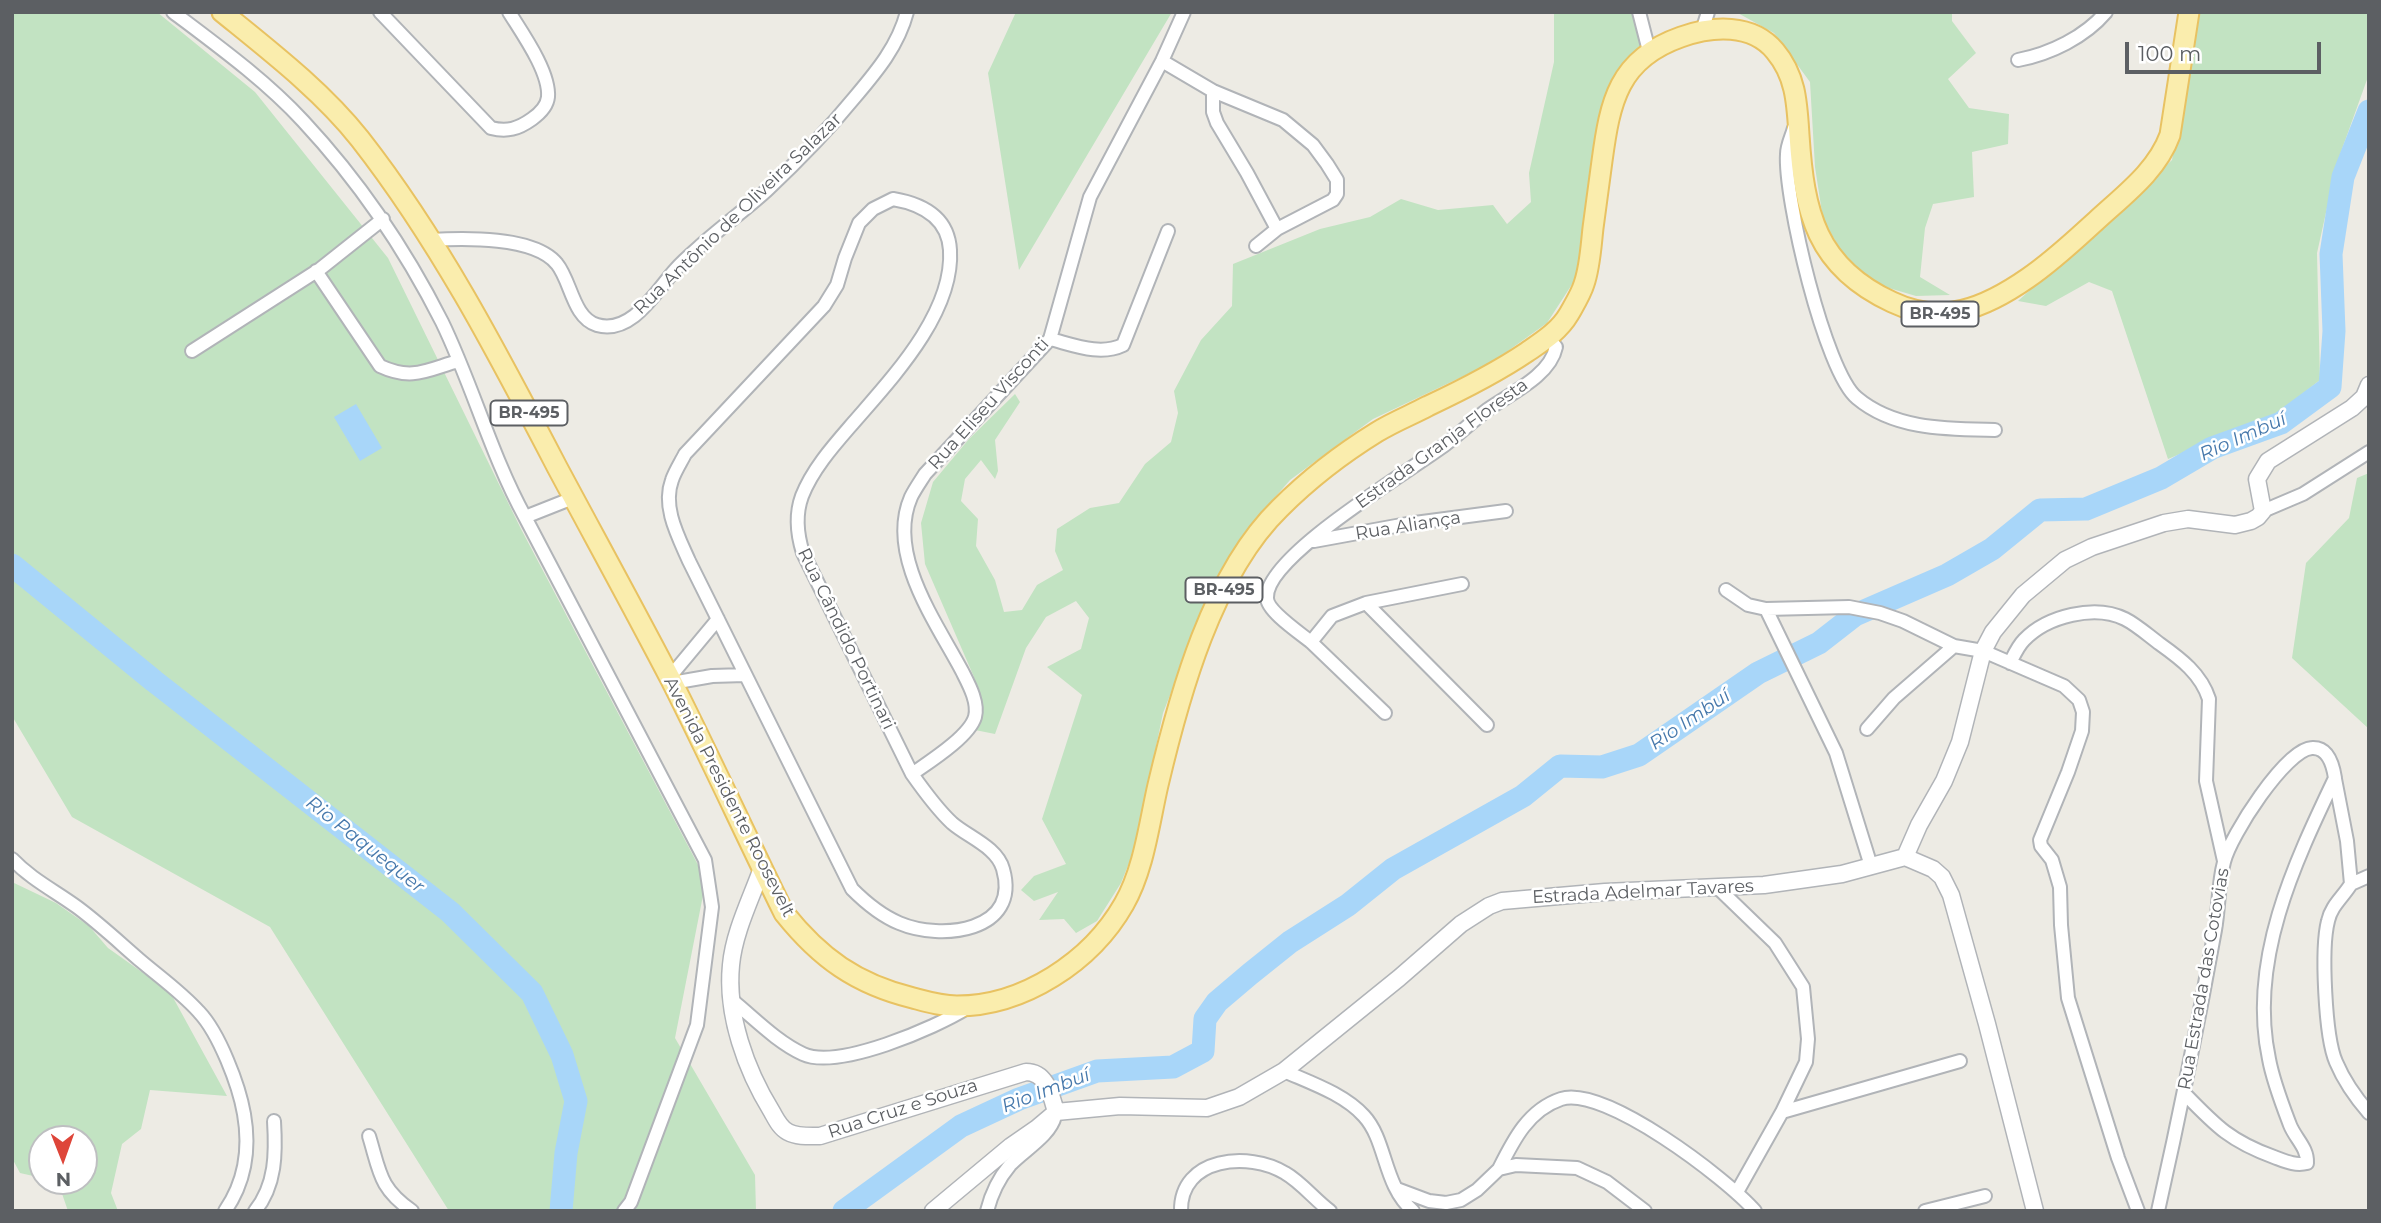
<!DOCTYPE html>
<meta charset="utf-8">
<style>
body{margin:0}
#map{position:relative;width:2381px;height:1223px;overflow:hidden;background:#edebe4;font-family:Montserrat,sans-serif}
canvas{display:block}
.frame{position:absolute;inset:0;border:14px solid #5c5f63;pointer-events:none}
.north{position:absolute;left:28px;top:1125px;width:70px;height:70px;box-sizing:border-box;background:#fff;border:2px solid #bebfc1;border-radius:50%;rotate:179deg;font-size:19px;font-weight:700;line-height:28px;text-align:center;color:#5c5f63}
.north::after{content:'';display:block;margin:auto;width:24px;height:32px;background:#de4539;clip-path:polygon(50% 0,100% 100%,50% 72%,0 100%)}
.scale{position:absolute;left:2125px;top:42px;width:196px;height:32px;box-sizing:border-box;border:4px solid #5c5f63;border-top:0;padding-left:9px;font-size:21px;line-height:24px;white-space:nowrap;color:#5c5f63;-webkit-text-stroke:5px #fff;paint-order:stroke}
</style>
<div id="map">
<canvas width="2381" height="1223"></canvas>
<div class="frame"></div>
<div class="north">N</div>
<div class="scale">100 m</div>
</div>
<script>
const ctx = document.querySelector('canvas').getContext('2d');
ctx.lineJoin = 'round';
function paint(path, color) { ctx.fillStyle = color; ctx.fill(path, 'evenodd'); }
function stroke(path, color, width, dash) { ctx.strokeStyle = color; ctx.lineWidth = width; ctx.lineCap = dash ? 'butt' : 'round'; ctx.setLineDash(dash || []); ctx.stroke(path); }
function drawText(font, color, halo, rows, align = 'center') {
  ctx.font = font + ' Montserrat,sans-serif'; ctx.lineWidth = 5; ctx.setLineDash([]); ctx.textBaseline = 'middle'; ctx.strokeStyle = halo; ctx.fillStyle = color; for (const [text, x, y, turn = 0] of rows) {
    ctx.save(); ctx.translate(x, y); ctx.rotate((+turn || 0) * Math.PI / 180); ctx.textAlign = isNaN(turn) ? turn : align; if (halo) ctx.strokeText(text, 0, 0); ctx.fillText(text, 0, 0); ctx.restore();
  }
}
paint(new Path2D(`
 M 12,12 L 157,12 L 255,92 L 388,258 L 521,529 L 706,880 L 675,1038 L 755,1175 L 756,1211 L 449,1211 L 270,927 L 72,817 L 12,716 Z
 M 1016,12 L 1172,12 L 1019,270 L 988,73 Z
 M 1554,12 L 1632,12 L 1642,49 L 1614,76 L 1603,114 L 1578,275 L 1547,323 L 1491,363 L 1373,419 L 1290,480 L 1245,532 L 1198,624 L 1163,713 L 1135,848 L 1121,883 L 1097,921 L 1076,933 L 1064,919 L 1039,920 L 1058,892 L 1034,901 L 1021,890 L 1034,876 L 1066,864 L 1042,819 L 1082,695 L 1047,667 L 1081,649 L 1089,618 L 1076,601 L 1046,617 L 1026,648 L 995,734 L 975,730 L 981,714 L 974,677 L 925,564 L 921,523 L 933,482 L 969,439 L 1015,394 L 1020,402 L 995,440 L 998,471 L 995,479 L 981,460 L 965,479 L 961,501 L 978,519 L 976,546 L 995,580 L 1004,612 L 1022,610 L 1037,585 L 1063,570 L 1055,551 L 1057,529 L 1090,508 L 1119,503 L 1145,464 L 1171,442 L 1178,413 L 1174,391 L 1201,340 L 1232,306 L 1233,264 L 1320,229 L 1370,217 L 1401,199 L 1438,210 L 1493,205 L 1507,224 L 1531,202 L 1529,173 L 1554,62 Z
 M 1736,12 L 1952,12 L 1952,21 L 1976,53 L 1948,79 L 1969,108 L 2009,114 L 2008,144 L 1972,152 L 1974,197 L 1933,204 L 1925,228 L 1920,277 L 1950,295 L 1916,296 L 1872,283 L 1841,251 L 1823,219 L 1815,167 L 1810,82 L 1774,33 Z
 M 2196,12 L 2369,12 L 2369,74 L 2337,163 L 2317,253 L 2320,380 L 2278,413 L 2168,459 L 2112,291 L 2089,282 L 2046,306 L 2018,301 L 2172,160 Z
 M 2369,473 L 2369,729 L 2292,658 L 2306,563 L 2349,518 L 2357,478 Z
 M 12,882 L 56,903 L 89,926 L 108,948 L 170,992 L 227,1096 L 150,1090 L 141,1129 L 122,1144 L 111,1193 L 118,1211 L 68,1211 L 58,1182 L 53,1181 L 84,1181 L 84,1139 L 42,1139 L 42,1178 L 20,1173 L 12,1158 Z`), '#c2e3c2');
paint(new Path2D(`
 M 356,404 L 382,448 L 360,461 L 334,417 Z`), '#a8d6f9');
stroke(new Path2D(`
 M 12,565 L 154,681 L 450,912 L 532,993 L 562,1055 L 576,1101 L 566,1153 L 561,1211
 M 844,1211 L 961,1126 L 1019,1099 L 1097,1071 L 1173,1067 L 1203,1051 L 1205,1019 L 1217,1002 L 1250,974 L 1290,942 L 1348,905 L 1393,869 L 1523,796 L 1560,766 L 1602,767 L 1639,755 L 1758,673 L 1819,643 L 1855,615 L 1947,575 L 1992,549 L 2040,510 L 2086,509 L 2161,478 L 2212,448 L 2281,423 L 2330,387 L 2334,331 L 2331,254 L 2343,177 L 2369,111`), '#a8d6f9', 23);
const minor = new Path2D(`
 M 173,12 C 218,46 265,80 303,121 C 359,181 405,249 442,322 C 473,386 491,455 525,517 L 573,498
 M 380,12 L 491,128 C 507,132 518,129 532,119 C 539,114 547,107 548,97 C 550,72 522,33 509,12
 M 1639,12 L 1649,51
 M 1702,31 L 1708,12
 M 2018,60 C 2050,54 2085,37 2106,12
 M 1162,61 L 1213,91 L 1283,120 L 1313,145 L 1327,164 L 1337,180 L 1337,194 L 1333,200 L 1277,229 L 1256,246
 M 1213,91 L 1213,112 L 1217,123 L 1247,173 L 1277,229
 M 1794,128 C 1792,136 1787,145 1787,154 C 1784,197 1825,372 1857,398 C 1895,430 1948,429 1995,430
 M 893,199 C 922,204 948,217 950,250 C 954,313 892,378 854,422 C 835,444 813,468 802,496 C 795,515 797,534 803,553 L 912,774 C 924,791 937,809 952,823 C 968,837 997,847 1003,869 C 1021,932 941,941 899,923 C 880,915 866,903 852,889 L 689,561 C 678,536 662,507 672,480 C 675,471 681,462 685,454 L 824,306 L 837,285 L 845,258 L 859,223 L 873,209 Z
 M 430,240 C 463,238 535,236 557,264 C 571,281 573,318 597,325 C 632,335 656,291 675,270 C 682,262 690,255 698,248 C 720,228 745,210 767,190 C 798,161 828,130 855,97 C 877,71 898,46 907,12
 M 316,271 L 380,366 C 412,381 427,370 458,361
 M 1050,339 C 1074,345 1100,356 1123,345 L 1168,231
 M 192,351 L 320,269 L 383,219
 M 2263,511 L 2303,494 L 2369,452
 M 525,517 L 705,860 L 712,907 L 697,1025 L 631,1202 L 624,1211
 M 1314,541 L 1407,524 L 1506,511
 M 1462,584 L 1366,603 L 1332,616 L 1311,642 C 1300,633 1267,611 1267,598 C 1265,556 1412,470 1446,444 C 1460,433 1473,421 1487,410 C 1511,393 1550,376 1556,347 L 1548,338
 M 1726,590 L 1748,605 L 1766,609 L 1849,607 L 1880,613 L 1903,621 L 1954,646 L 1983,651 L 2064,686 L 2079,700 L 2083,712 L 2082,731 L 2068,772 L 2040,840 L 2041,846 L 2052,860 L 2060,887 L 2061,925 L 2068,998 L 2118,1158 L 2138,1211
 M 1366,603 L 1487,725
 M 1766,609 L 1836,753 L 1871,866
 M 1311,642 L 1385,713
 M 2010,663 C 2014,655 2018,646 2024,640 C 2047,616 2095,604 2125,619 C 2137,625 2149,636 2160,644 C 2181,659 2201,674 2209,699 L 2206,781 L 2224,861
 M 669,678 L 718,619
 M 672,683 L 712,676 L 745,675
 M 1867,729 L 1894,698 L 1954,646
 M 912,774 C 929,762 969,737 975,717 C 979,702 968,683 962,671 C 936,622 886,554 911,497 C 915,489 920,482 925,474 L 1050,339 L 1090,197 L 1162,61 L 1184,12
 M 2335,779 L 2347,841 L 2351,884 C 2343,897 2331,906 2328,921 C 2321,948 2325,1037 2336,1062 C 2344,1081 2356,1098 2369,1113
 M 12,859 C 31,879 55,891 77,907 C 100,924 121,944 142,962 C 161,978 182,993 199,1012 C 219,1033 239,1085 244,1114 C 250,1148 245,1182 225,1211
 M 2351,884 L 2369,876
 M 1717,887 L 1775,943 L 1803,987 L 1808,1039 L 1806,1062 L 1782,1112
 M 733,1001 C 755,1019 777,1042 803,1054 C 838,1070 935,1028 967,1008
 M 1284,1071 C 1311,1083 1344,1094 1364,1116 C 1387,1141 1383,1185 1413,1211
 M 369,1136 C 380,1172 379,1188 412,1211
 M 1499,1169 C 1513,1141 1528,1110 1561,1099 C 1604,1085 1726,1178 1755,1211
 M 1397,1189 L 1429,1201 L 1446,1203 L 1461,1200 L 1477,1190 L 1499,1169 L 1516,1165 L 1577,1168 L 1607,1182 L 1645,1211
 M 1737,1192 L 1782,1112 L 1960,1061
 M 255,1211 C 276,1185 276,1153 274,1121
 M 987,1211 C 991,1195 999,1178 1010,1165 C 1024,1150 1050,1136 1055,1116
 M 1181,1211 C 1180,1157 1249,1151 1285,1173 C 1301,1182 1315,1200 1330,1211
 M 1925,1211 L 1985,1196
 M 2158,1211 C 2179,1118 2198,1024 2215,930 C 2219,908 2218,884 2224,862 C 2230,836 2286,749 2312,748 C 2328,747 2333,765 2335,778 C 2294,864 2248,961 2269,1059 C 2273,1081 2282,1104 2290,1125 C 2295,1138 2308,1148 2307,1163 C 2295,1166 2285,1161 2274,1157 C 2230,1141 2216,1126 2184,1093`);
const tertiary = new Path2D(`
 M 1905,857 L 1919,825 L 1944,781 L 1960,742 L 1983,651 L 1993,632 L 2023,595 L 2065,560 L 2092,547 L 2164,523 L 2188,519 L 2235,525 L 2251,521 L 2258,517 L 2263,511 L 2257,479 L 2268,461 L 2352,408 L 2364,397 L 2369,385
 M 762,868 C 751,899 734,932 731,965 C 726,1015 746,1070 772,1112 C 776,1119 780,1128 788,1132 C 797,1137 810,1136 820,1136 L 1026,1072 C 1047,1072 1051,1095 1056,1112
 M 1056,1112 L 1120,1106 L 1207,1108 L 1239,1097 L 1284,1071 L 1399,978 L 1461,924 L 1489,906 L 1502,901 L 1605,892 L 1764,885 L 1842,874 L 1905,857 L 1933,869 L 1942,877 L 1951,895 L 1987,1024 L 2035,1211
 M 933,1211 L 1011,1146 L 1037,1128 L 1056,1112`);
const primary = new Path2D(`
 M 222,12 C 270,51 322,91 360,139 C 439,240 498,354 557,467 C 595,538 634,609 671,680 C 710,757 746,836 784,913 C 820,958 856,984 913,998 C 928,1002 941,1006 957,1006 C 1023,1006 1091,962 1124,904 C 1144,869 1149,824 1158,785 C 1179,696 1212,574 1280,508 C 1308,480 1343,453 1377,432 C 1393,422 1411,415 1428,406 C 1462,390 1496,373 1527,352 C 1543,341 1559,331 1569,314 C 1574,305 1581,294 1584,284 C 1590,267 1591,246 1593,228 C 1596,206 1599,183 1602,161 C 1610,102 1618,59 1681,37 C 1712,26 1752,23 1775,51 C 1796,76 1797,103 1799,135 C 1804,212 1816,267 1892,302 C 1942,326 1985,308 2028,278 C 2053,261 2075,240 2097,220 C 2124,195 2157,171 2170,135 L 2189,12`);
stroke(minor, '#b1b4b8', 16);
stroke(tertiary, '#b1b4b8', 19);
stroke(primary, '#e8c262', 23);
stroke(minor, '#fff', 12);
stroke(tertiary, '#fff', 16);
stroke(primary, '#faedad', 19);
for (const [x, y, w] of [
 [1940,314,77],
 [529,413,77],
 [1224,590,77]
]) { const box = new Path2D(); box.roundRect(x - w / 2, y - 12.5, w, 25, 5); ctx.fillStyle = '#fff'; ctx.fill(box); stroke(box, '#5c5f63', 2); }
drawText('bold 16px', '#5c5f63', null, [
 ["BR-495",1940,314],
 ["BR-495",529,413],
 ["BR-495",1224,590]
]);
drawText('18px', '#5c5f63', '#fff', [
 ["Rua Antônio de Oliveira Salazar",738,214,-44],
 ["Rua Eliseu Visconti",989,404,-48],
 ["Estrada Granja Floresta",1442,444,-36],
 ["Rua Aliança",1408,526,-9],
 ["Rua Cândido Portinari",846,639,64],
 ["Avenida Presidente Roosevelt",729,797,63],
 ["Estrada Adelmar Tavares",1643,892,-3],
 ["Rua Estrada das Cotovias",2204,979,-80],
 ["Rua Cruz e Souza",903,1109,-18]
]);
drawText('italic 19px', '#4678ab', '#fff', [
 ["Rio Imbuí",2243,437,-24],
 ["Rio Imbuí",1690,720,-34],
 ["Rio Paquequer",365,845,38],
 ["Rio Imbuí",1046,1091,-21]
]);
</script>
